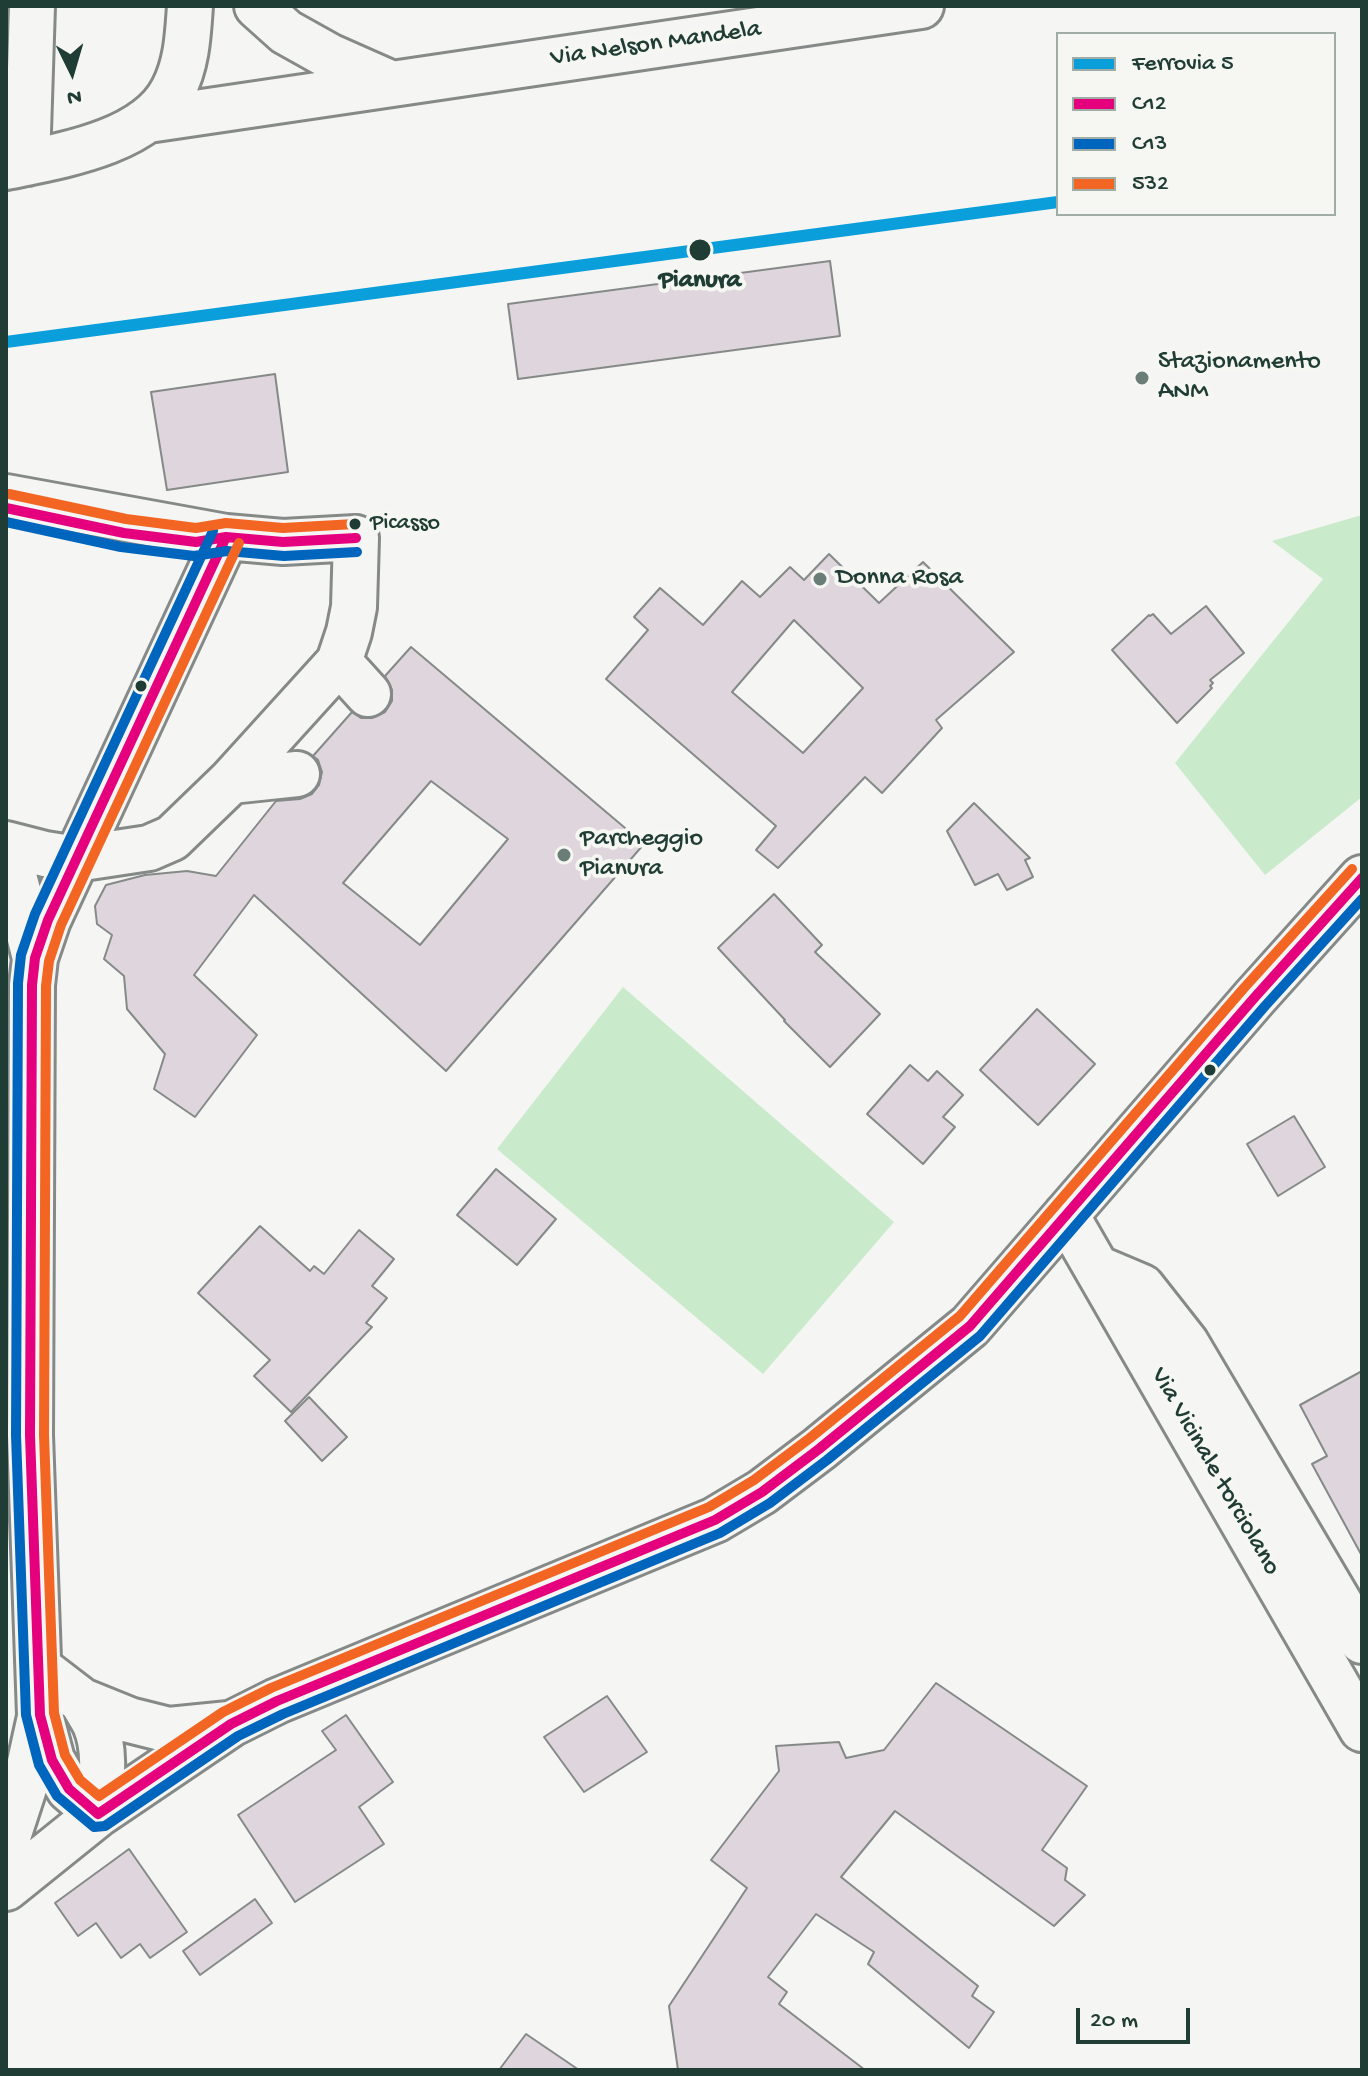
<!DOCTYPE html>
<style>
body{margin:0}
#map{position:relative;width:1368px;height:2076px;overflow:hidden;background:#f5f5f3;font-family:"Gochi Hand",sans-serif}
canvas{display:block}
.frame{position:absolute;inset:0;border:8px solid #1f3d34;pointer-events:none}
.legend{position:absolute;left:1056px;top:32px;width:280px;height:184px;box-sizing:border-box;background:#f6f6f2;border:2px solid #a0aca6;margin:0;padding:10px 14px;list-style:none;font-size:24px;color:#1f3d34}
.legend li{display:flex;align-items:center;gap:16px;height:40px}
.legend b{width:40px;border:2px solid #a0aca6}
.north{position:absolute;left:32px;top:32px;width:80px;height:80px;-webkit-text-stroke:6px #f6f6f2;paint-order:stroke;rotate:175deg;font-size:22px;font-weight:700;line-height:32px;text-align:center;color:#1f3d34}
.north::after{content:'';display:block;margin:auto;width:28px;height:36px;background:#1f3d34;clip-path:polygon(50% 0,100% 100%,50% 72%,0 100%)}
.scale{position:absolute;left:1076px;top:2008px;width:114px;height:36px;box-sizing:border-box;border:4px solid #1f3d34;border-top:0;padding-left:10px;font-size:24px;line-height:28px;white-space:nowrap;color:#1f3d34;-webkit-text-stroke:6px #f6f6f2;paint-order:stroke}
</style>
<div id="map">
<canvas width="1368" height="2076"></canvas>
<div class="frame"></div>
<ul class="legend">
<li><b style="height:10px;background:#0a9eda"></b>Ferrovia 5</li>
<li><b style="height:10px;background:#e5007d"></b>C12</li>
<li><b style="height:10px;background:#0065bd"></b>C13</li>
<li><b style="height:10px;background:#f26522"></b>532</li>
</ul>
<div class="north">N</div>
<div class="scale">20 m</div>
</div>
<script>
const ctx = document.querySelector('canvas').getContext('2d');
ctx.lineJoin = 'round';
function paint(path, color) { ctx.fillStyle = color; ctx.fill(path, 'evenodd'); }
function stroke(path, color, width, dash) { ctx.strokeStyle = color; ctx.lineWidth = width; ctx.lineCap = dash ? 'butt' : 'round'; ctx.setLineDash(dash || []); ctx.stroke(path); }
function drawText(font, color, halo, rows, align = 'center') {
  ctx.font = font + ' "Gochi Hand",sans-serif'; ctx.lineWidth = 8; ctx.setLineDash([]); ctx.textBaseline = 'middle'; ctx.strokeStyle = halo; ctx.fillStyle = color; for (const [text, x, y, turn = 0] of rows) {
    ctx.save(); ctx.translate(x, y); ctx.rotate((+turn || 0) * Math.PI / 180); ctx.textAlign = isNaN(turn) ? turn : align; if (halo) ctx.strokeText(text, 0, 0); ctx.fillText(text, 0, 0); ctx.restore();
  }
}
paint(new Path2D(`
 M 1362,515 L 1362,797 L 1265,875 L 1175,763 L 1323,579 L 1272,541 Z
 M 623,987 L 894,1222 L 763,1374 L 497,1149 Z`), '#c9ebcb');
const building = new Path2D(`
 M 830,261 L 840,336 L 518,379 L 508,304 Z
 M 275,374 L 288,472 L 167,490 L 151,392 Z
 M 829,554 L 879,603 L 923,562 L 1014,652 L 936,720 L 942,728 L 882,793 L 865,777 L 778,868 L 756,850 L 776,826 L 606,679 L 648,630 L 634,617 L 660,588 L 703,625 L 742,581 L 760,597 L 790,567 L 804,580 ZM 794,620 L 863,688 L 803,753 L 732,692 Z
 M 1206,606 L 1244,653 L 1210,680 L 1213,683 L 1210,686 L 1212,688 L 1177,723 L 1112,650 L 1149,615 L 1150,616 L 1153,614 L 1171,634 Z
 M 411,647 L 644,844 L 446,1071 L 254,895 L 194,975 L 257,1035 L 195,1117 L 154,1089 L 165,1054 L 127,1009 L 124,976 L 104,959 L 112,935 L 97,924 L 95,906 L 106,885 L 145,875 L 187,871 L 216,876 L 276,801 L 300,799 L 312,794 L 319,785 L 322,772 L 318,760 L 313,756 L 352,712 L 361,718 L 372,718 L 385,712 L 392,701 L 392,690 L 385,676 ZM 431,781 L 508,839 L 420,945 L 343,883 Z
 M 974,803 L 1030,858 L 1025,860 L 1033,877 L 1007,890 L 998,874 L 975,885 L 947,831 Z
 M 774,894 L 822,945 L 815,952 L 880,1014 L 830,1067 L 784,1021 L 785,1020 L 718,948 Z
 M 1037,1009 L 1095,1064 L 1038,1125 L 980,1070 Z
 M 910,1065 L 928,1081 L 937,1071 L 963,1095 L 943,1117 L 955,1127 L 923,1164 L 867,1114 Z
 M 1294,1116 L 1325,1167 L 1278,1196 L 1247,1144 Z
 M 496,1169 L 556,1219 L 517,1265 L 457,1215 Z
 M 260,1226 L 310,1271 L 314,1266 L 324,1274 L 359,1230 L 394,1259 L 372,1286 L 387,1298 L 366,1323 L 372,1327 L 291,1412 L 254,1376 L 270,1360 L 198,1293 Z
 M 1362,1371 L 1362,1556 L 1312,1464 L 1327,1456 L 1300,1405 Z
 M 309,1397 L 347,1437 L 322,1461 L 285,1421 Z
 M 936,1683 L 1087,1786 L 1042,1850 L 1067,1868 L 1065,1880 L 1085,1895 L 1054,1926 L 895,1811 L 841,1877 L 978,1986 L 972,1996 L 994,2012 L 969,2048 L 868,1964 L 874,1952 L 816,1914 L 768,1977 L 787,1992 L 779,2004 L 865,2070 L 678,2070 L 669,2006 L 747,1888 L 711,1860 L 779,1771 L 776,1746 L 839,1742 L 846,1758 L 884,1750 Z
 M 607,1696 L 647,1752 L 584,1792 L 544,1737 Z
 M 346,1715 L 393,1782 L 359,1807 L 384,1844 L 295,1902 L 238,1815 L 336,1750 L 322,1731 Z
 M 129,1849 L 187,1932 L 150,1958 L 140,1944 L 121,1958 L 96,1923 L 78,1936 L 55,1903 Z
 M 255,1899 L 272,1923 L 200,1975 L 183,1951 Z
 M 526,2034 L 579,2070 L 499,2070 Z`);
paint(building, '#ded6dc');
stroke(building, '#858a88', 2);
const minor = new Path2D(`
 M 257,6 L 286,32 L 329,56 L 390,83
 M 148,120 L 921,6
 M 27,163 L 32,6
 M 6,167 C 59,156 146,143 173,90 C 187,64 188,34 190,6
 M 6,497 L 226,537 L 283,542 L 356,538 L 354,607 L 349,632 L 339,662 L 231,781 L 172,838 L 149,848 L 76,859 L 45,854 L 6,844
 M 339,662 L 368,694
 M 231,781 L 297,774
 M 6,844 L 35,958
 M 1066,1215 L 1362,1729
 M 1097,1268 L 1142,1287 L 1186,1343 L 1362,1641
 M 39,1668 L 82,1701 L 129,1720 L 169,1730 L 229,1724
 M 82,1701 C 86,1709 91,1716 95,1724 C 107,1752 101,1785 98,1814
 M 98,1814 L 69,1789 L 52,1760 L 40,1715 L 30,1435 L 32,985 L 35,958 L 48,920 L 226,537
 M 6,1843 L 25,1785 L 40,1717
 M 6,1888 L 98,1814 L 231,1724 L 277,1701 L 715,1520 L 762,1492 L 819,1449 L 970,1326 L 1255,997 L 1362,878`);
stroke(minor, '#858a88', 50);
stroke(minor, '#f5f5f3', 44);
stroke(new Path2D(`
 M 6,508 L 124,533 L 196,542 L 226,537 L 283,542 L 356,538
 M 226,537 L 48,920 L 35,958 L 32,985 L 30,1435 L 40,1715 L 52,1760 L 69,1789 L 98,1814 L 231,1724 L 277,1701 L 715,1520 L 762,1492 L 819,1449 L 970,1326 L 1255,997 L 1362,878`), '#e5007d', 10);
stroke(new Path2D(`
 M 6,522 L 121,547 L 194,556 L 227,551 L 284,556 L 357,552
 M 213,531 L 35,914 L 21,955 L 18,983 L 16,1435 L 26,1715 L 39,1765 L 57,1796 L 94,1827 L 105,1826 L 238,1736 L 283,1714 L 720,1533 L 770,1503 L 827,1460 L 980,1336 L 1265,1006 L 1362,899`), '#0065bd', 10);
stroke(new Path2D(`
 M 9,494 L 126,519 L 196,528 L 226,523 L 283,528 L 355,524
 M 239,543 L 61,925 L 49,961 L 46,986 L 44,1435 L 54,1713 L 65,1755 L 80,1780 L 99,1796 L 223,1712 L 271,1688 L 709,1507 L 754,1480 L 810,1438 L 960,1316 L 1244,988 L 1352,869`), '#f26522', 10);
stroke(new Path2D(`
 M 6,342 L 1058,202`), '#0a9eda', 12);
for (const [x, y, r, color] of [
 [700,250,12,"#1f3d34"],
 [1142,378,8,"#6a7d77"],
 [355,524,7,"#1f3d34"],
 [820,579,8,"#6a7d77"],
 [141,686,7,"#1f3d34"],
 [564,855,8,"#6a7d77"],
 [1210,1070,7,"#1f3d34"]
]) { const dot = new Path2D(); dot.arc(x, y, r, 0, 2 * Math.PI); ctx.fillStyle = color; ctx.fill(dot); stroke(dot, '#f6f6f2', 3); }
drawText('24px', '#1f3d34', '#f6f6f2', [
 ["Picasso",370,524]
], 'left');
drawText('26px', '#1f3d34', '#f6f6f2', [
 ["Via Nelson Mandela",656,45,-8],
 ["Via Vicinale torciolano",1214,1472,60]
]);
drawText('bold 26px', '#1f3d34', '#f6f6f2', [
 ["Pianura",700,282]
]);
drawText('26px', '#1f3d34', '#f6f6f2', [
 ["Stazionamento",1158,363],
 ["ANM",1158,393],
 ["Donna Rosa",836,579],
 ["Parcheggio",580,840],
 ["Pianura",580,870]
], 'left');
</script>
